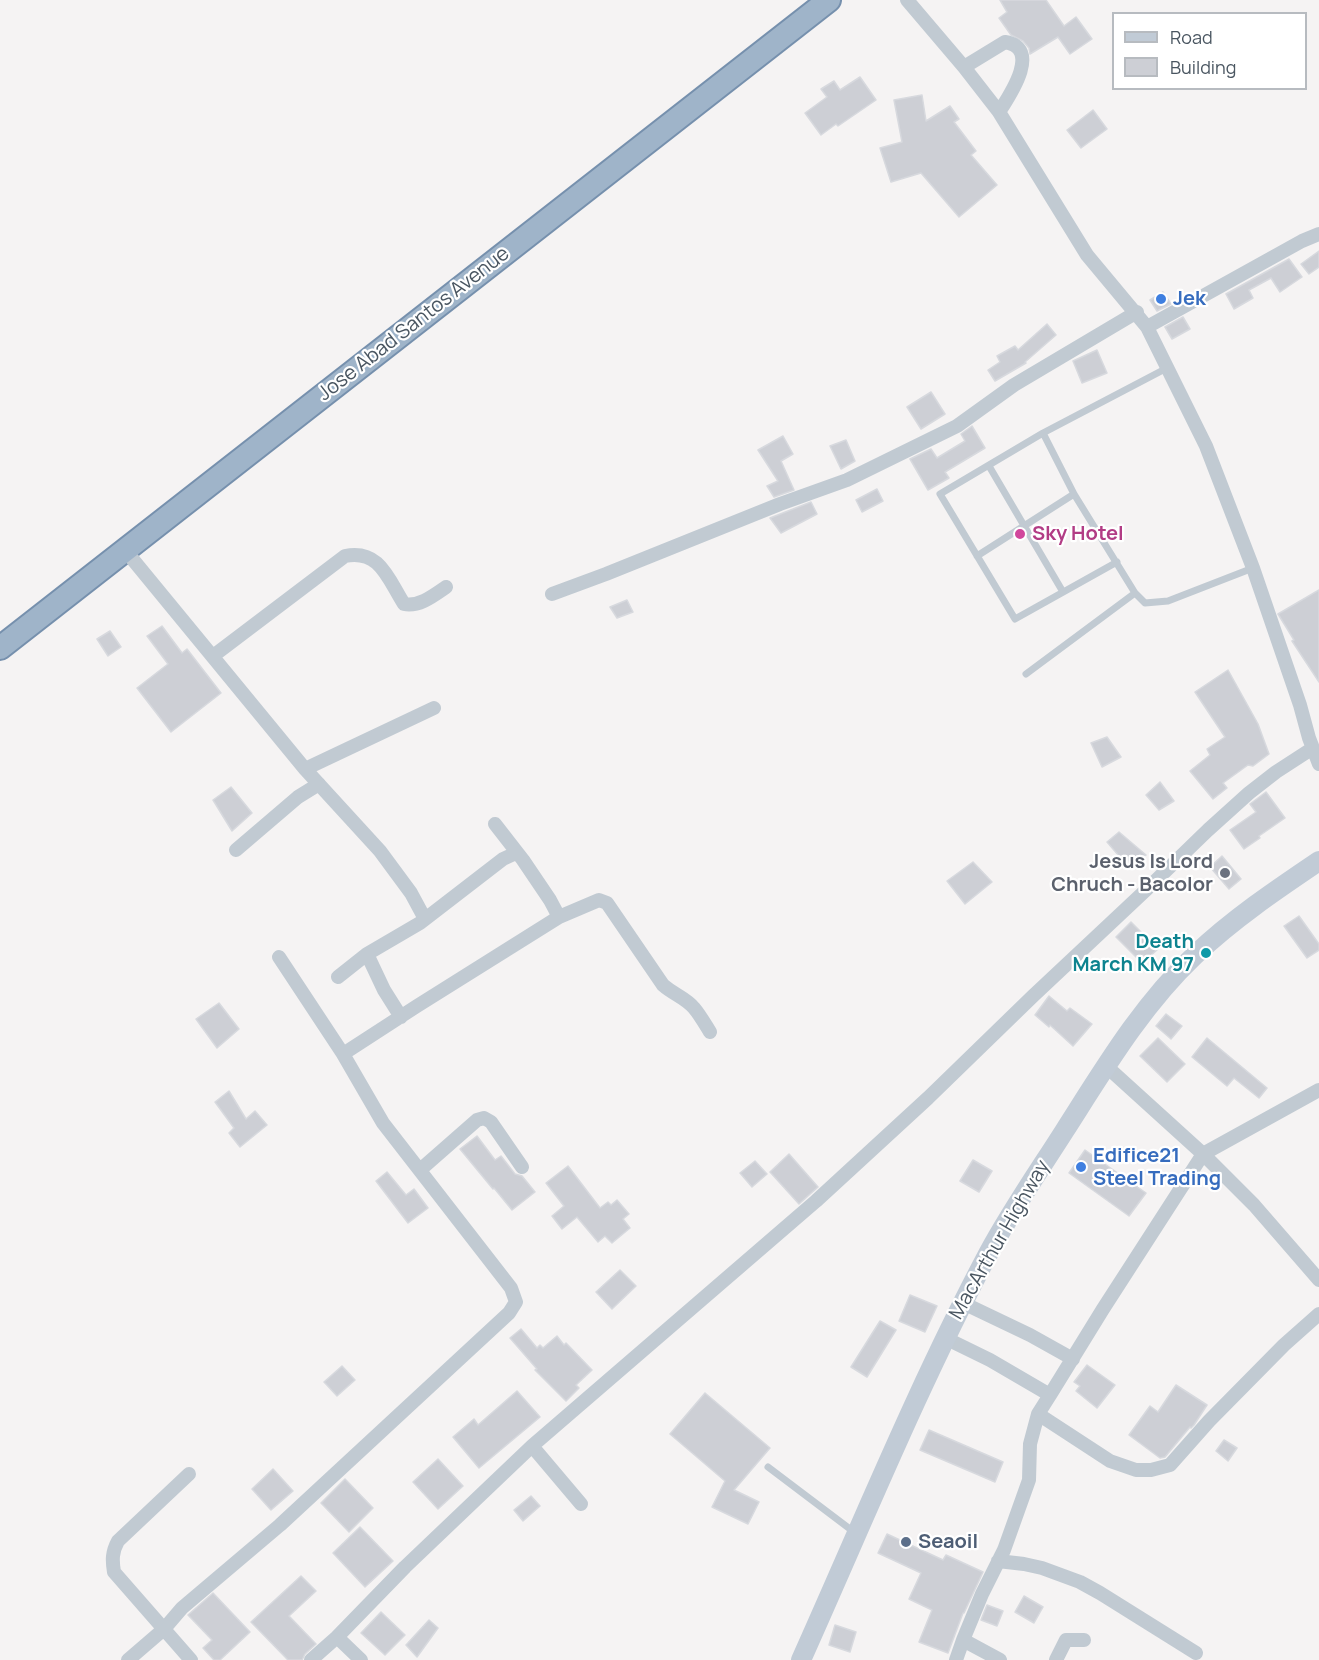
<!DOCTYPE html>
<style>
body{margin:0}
#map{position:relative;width:1319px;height:1660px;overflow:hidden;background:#f5f3f3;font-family:Manrope,sans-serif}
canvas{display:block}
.legend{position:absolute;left:1112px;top:12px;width:195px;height:78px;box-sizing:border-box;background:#fff;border:2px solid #b7bbc0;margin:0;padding:8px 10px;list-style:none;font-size:18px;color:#4a5661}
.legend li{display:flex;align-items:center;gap:12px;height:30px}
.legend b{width:30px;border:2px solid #b7bbc0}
</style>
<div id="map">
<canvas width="1319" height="1660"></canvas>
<ul class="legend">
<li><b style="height:8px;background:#c1cbd6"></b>Road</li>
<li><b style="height:16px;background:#cdcfd5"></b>Building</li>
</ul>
</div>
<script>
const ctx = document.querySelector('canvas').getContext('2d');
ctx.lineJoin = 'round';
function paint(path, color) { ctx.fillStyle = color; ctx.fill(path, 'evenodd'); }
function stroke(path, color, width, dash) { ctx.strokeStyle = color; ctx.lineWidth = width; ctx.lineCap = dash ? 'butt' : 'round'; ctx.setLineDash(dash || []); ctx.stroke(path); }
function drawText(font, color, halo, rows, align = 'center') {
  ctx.font = font + ' Manrope,sans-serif'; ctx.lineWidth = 4.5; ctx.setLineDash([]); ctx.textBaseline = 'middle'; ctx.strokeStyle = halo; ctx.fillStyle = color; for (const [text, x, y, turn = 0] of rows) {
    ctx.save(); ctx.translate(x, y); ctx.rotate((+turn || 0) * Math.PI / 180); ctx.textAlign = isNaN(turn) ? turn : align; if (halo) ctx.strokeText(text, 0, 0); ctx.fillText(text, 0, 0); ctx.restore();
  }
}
const building = new Path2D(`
 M 1000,0 L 1046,0 L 1064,26 L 1076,17 L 1092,39 L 1070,54 L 1058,37 L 1030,54 L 1029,48 L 1023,41 L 1011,35 L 999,18 L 1007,12 Z
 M 860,77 L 876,100 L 838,126 L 836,124 L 821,135 L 805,113 L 827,97 L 821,89 L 834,81 L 840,90 Z
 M 922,95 L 926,121 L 950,106 L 959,119 L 954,122 L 976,151 L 971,155 L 997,185 L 959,217 L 921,173 L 891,182 L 880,148 L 902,142 L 894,100 Z
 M 1093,110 L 1107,129 L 1081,148 L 1067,130 Z
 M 1319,251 L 1319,267 L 1309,274 L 1301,264 Z
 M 1289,259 L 1302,277 L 1280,292 L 1271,278 L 1249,290 L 1253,298 L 1234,309 L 1226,294 Z
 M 1163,292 L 1171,304 L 1157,311 L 1150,300 Z
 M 1183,317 L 1190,329 L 1172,339 L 1165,327 Z
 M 1047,324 L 1056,335 L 1025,362 L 1026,363 L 995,381 L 988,370 L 1000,362 L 997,356 L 1015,346 L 1018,350 Z
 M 1097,350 L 1107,373 L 1082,383 L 1073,361 Z
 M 931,392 L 945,414 L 921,429 L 907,407 Z
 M 972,426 L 985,448 L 945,472 L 949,478 L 928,490 L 910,459 L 931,449 L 937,458 L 965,441 L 961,434 Z
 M 783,436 L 793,454 L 781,461 L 794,490 L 774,497 L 767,486 L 778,481 L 758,450 Z
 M 846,440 L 855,461 L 841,469 L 830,446 Z
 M 877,489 L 883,501 L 862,512 L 856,500 Z
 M 811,502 L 817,514 L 781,533 L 770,518 Z
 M 1319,590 L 1319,682 L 1292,641 L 1294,640 L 1278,614 Z
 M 627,600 L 633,612 L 617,618 L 610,607 Z
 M 162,626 L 182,653 L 187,649 L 221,693 L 171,732 L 137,688 L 168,664 L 147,636 Z
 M 110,631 L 121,647 L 108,656 L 97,639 Z
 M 1228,670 L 1258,724 L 1269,754 L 1253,766 L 1248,765 L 1223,783 L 1227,788 L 1213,799 L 1190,771 L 1210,755 L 1207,749 L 1225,737 L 1195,692 Z
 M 1107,737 L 1121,757 L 1102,767 L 1091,743 Z
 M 1160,782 L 1174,801 L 1159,810 L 1146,795 Z
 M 231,787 L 252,813 L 232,831 L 213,800 Z
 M 1266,792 L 1285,818 L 1259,836 L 1260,838 L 1244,849 L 1230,830 L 1256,812 L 1250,804 Z
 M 1119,832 L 1146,855 L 1125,863 L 1107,842 Z
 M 1222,856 L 1241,879 L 1229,889 L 1210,867 Z
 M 973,862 L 992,882 L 965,904 L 947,881 Z
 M 1299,916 L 1319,944 L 1319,950 L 1307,958 L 1284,926 Z
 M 1131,922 L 1158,949 L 1147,959 L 1143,955 L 1138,959 L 1116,937 Z
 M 1049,996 L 1067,1011 L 1070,1008 L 1092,1024 L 1073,1046 L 1050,1025 L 1049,1027 L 1035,1015 Z
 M 219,1003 L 239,1029 L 217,1048 L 196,1019 Z
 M 1166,1014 L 1182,1026 L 1171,1039 L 1156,1026 Z
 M 1158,1038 L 1185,1064 L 1167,1082 L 1140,1056 Z
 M 1207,1038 L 1267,1088 L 1259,1098 L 1234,1078 L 1227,1086 L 1192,1057 Z
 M 229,1091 L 246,1119 L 255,1111 L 267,1125 L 240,1147 L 229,1133 L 234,1128 L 215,1102 Z
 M 477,1136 L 495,1160 L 501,1156 L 515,1174 L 522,1176 L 535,1192 L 512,1210 L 494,1188 L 493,1189 L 460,1149 Z
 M 1085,1150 L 1146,1193 L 1129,1216 L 1069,1173 Z
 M 789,1154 L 818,1187 L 799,1204 L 770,1172 Z
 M 973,1160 L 992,1171 L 979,1192 L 960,1181 Z
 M 755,1161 L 767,1174 L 752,1187 L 740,1173 Z
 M 568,1166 L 600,1208 L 608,1202 L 611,1205 L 617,1200 L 629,1214 L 623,1219 L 630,1228 L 612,1243 L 605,1236 L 598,1242 L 577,1217 L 562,1229 L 552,1216 L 564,1206 L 546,1183 Z
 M 387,1172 L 406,1195 L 414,1189 L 428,1208 L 408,1223 L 376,1181 Z
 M 620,1270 L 636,1286 L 612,1309 L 596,1292 Z
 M 910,1295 L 937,1306 L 925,1332 L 899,1321 Z
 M 880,1321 L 896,1330 L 867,1377 L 851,1367 Z
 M 521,1329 L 537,1348 L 540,1345 L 543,1348 L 557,1336 L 564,1345 L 566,1343 L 592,1370 L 576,1385 L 579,1388 L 566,1401 L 535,1370 L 537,1369 L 510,1338 Z
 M 1087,1365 L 1115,1385 L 1097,1408 L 1076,1391 L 1080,1386 L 1074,1382 Z
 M 342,1366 L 355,1380 L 337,1396 L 324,1382 Z
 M 1176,1385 L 1207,1405 L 1194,1425 L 1191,1428 L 1190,1427 L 1165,1457 L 1160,1458 L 1129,1435 L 1150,1406 L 1158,1412 Z
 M 517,1391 L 540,1417 L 479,1468 L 453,1437 L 474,1419 L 478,1425 Z
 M 705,1393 L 770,1448 L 734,1490 L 759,1502 L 748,1524 L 712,1507 L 725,1481 L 670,1434 Z
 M 929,1430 L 1003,1462 L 995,1482 L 920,1450 Z
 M 1224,1440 L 1237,1448 L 1228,1461 L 1216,1451 Z
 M 438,1459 L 463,1486 L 438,1509 L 413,1482 Z
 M 273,1469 L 293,1491 L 271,1510 L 252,1489 Z
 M 345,1479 L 373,1508 L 349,1532 L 321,1503 Z
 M 531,1496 L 540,1506 L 523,1521 L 514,1510 Z
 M 360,1527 L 393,1561 L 365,1587 L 333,1553 Z
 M 887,1534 L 943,1560 L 946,1555 L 983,1572 L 964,1613 L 963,1613 L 948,1653 L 919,1642 L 932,1610 L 909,1599 L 921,1573 L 878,1553 Z
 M 301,1576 L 316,1591 L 289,1616 L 316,1644 L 305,1654 L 302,1660 L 288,1660 L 251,1622 Z
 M 213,1593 L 250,1632 L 220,1660 L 214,1660 L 203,1648 L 212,1640 L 188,1615 Z
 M 1024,1596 L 1043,1607 L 1034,1623 L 1015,1612 Z
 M 987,1605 L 1003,1611 L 997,1626 L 981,1620 Z
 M 381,1612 L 405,1635 L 385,1655 L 361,1633 Z
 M 429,1620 L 438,1628 L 417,1657 L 406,1645 Z
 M 835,1625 L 856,1632 L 850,1652 L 829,1645 Z`);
paint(building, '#cdcfd5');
stroke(building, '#d7d9de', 1.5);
const trunk = new Path2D(`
 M 0,648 L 829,0`);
stroke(trunk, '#7690ad', 26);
stroke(new Path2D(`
 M 1043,433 L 1074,494 L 1135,593 L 1145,603 L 1168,601 L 1253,568
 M 989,466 L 1063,592
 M 977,556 L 1074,494
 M 1117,562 L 1015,619 L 940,494 L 1043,433 L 1167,368
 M 1026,674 L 1135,593
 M 768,1467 L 854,1532`), '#c1cad2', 7);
stroke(new Path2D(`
 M 907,0 L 964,67 L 999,112 L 1087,255 L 1147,327 L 1206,446 L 1253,568 L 1300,705 L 1309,738 L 1319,764
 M 964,67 L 1005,42 C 1042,48 1010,95 999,112
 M 1147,327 L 1302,241 L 1319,234
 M 125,550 L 305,769 L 380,851 L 411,893 L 425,919
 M 552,594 L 606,574 L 780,504 L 847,480 L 957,426 L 1014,385 L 1137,312
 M 213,656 L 345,556 C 380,549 388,579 404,604 C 419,607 433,596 446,587
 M 305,769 L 434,708
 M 495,824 L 523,860 L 550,900 L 559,917
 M 236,850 L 298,797 L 319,784
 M 367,954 L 384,990 L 401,1017
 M 338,977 L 367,954 L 420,923 L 503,859 L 516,853
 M 343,1054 L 417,1006 L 559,917 L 599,900 L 607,903 L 663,985 C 673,994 686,998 694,1008 C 700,1015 705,1024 710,1032
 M 1106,1066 L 1203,1154 L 1254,1205 L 1319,1280
 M 420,1170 L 477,1120 L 484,1118 L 491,1122 L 522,1167
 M 963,1303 L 1030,1335 L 1073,1359
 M 945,1338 L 990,1360 L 1050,1395 L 1038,1414 L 1030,1444 L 1029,1480 L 1004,1550 L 982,1594 L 963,1640 L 956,1660
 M 1050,1395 L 1103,1309 L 1203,1154 L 1319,1090
 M 1038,1414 L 1110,1461 L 1136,1470 L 1151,1470 L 1170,1465 L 1209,1421 L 1284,1345 L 1319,1314
 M 532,1446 L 581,1504
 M 189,1474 L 118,1541 C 112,1552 112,1560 114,1572 L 191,1660
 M 998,1561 L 1024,1564 L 1042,1568 L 1080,1582 L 1100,1593 L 1196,1653
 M 337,1637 L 361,1660
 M 963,1640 L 1000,1660
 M 128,1660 L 164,1629 L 182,1608 L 280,1525 L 509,1313 L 516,1302 L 511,1288 L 383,1123 L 343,1054 L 279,957
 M 311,1660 L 337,1637 L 405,1567 L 532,1446 L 816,1201 L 928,1098 L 1033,996 L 1147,889 L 1208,830 L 1249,793 L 1276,772 L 1313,748
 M 1056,1660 L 1066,1640 L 1084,1640`), '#c1cad2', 14);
stroke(new Path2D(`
 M 801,1660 C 862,1524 918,1386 988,1254 C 1011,1211 1039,1171 1065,1130 C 1104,1069 1142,1005 1195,955 C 1233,919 1276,890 1319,861`), '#c1cbd6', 20);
stroke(trunk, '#9fb4c9', 22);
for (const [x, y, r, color] of [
 [1161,299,6,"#3f7fe0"],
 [1020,534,6,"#d1479c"],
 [1225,873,6,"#6b7280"],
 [1206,953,6,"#0f9aa8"],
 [1081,1167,6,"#3f7fe0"],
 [906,1542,6,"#5c6f8a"]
]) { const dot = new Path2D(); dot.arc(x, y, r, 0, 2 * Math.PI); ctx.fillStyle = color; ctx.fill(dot); stroke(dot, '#fff', 2); }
drawText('bold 20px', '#366cbe', '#fff', [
 ["Jek",1173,299],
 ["Edifice21",1093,1156],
 ["Steel Trading",1093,1179]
], 'left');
drawText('20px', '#4a5661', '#fff', [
 ["Jose Abad Santos Avenue",414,324,-38],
 ["MacArthur Highway",1000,1240,-60]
]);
drawText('bold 20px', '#b23c85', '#fff', [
 ["Sky Hotel",1032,534]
], 'left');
drawText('bold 20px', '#5b616d', '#fff', [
 ["Jesus Is Lord",1213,862],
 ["Chruch - Bacolor",1213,885]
], 'right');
drawText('bold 20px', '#0d838f', '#fff', [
 ["Death",1194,942],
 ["March KM 97",1194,965]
], 'right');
drawText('bold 20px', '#4e5e75', '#fff', [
 ["Seaoil",918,1542]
], 'left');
</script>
